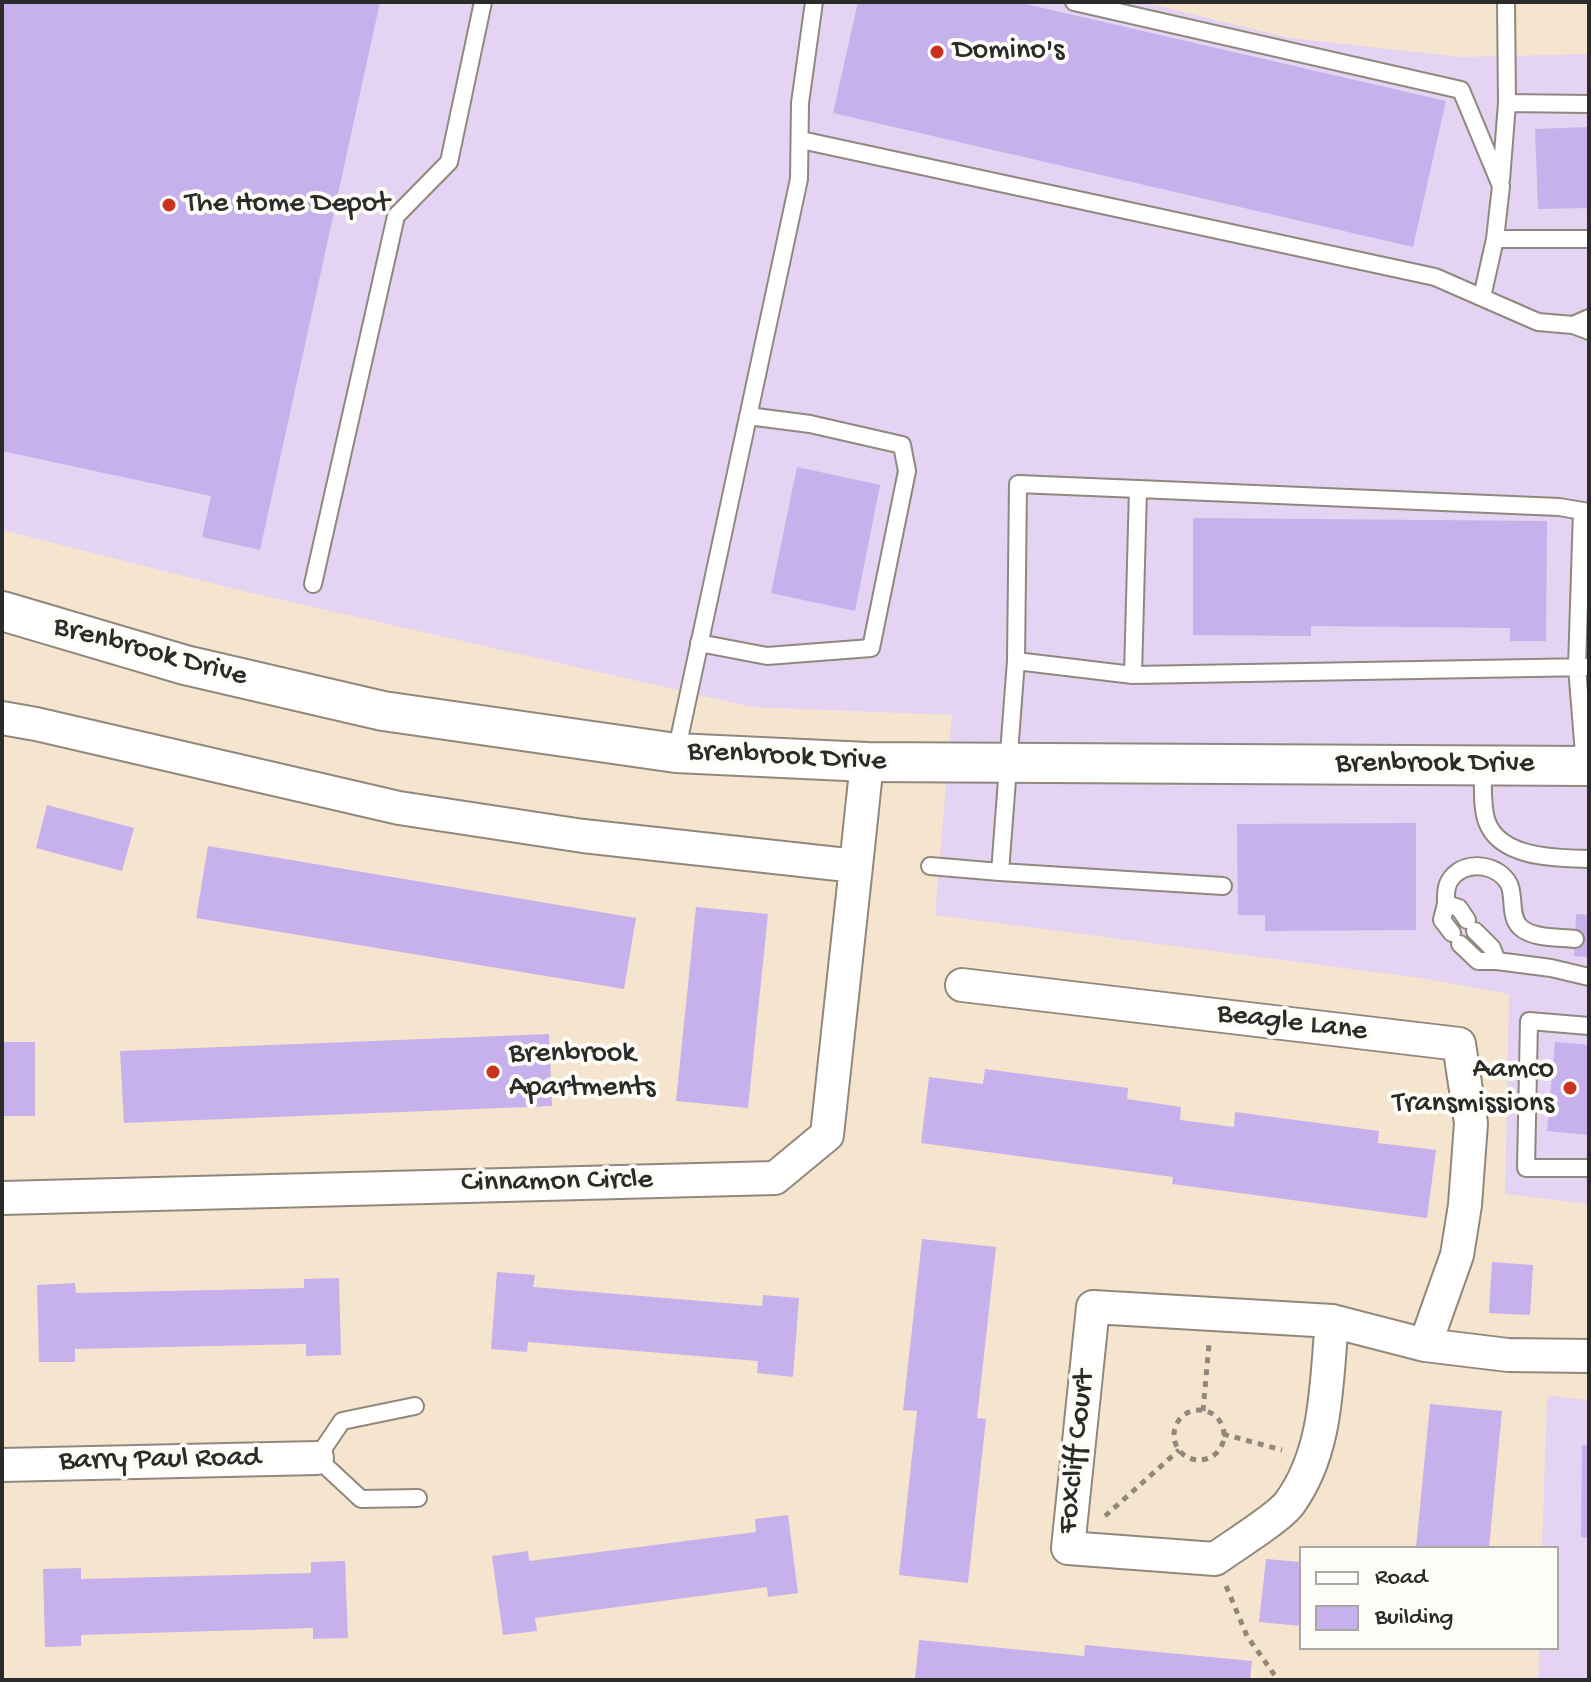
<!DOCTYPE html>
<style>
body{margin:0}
#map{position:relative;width:1591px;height:1682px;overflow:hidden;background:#f6e5ce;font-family:"Gochi Hand",sans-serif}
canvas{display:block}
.frame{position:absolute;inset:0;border:4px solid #2b2b2b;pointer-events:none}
.legend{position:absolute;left:1299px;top:1546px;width:260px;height:104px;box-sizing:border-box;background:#fdfcf7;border:2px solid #a9a8a5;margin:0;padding:10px 14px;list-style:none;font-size:24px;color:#2b2b2b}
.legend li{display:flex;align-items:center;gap:16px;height:40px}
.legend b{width:40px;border:2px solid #a9a8a5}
</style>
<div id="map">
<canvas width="1591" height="1682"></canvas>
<div class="frame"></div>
<ul class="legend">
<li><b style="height:10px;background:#fff"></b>Road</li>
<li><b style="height:22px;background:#c6b1ec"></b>Building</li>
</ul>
</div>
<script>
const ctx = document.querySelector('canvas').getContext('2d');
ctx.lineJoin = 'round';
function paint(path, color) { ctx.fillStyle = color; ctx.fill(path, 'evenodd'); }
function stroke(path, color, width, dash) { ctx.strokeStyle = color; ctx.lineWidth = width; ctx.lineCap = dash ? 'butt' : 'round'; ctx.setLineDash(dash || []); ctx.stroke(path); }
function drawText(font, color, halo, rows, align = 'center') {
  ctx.font = font + ' "Gochi Hand",sans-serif'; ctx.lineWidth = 8; ctx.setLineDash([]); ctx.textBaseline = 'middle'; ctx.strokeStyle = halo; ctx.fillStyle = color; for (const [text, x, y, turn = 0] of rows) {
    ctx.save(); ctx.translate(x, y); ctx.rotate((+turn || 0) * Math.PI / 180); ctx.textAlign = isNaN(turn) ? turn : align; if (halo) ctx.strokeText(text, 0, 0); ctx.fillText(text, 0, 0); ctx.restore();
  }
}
paint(new Path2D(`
 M 2,2 L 1143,2 L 1289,38 L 1462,57 L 1589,54 L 1589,1204 L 1505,1194 L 1509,994 L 1421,978 L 935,915 L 952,715 L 752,707 L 247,592 L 2,530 Z
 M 1551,1396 L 1589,1400 L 1589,1680 L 1538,1680 L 1539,1648 L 1557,1648 L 1557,1548 L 1542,1548 L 1547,1399 Z`), '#e4d3f2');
paint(new Path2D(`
 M 2,2 L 380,2 L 260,550 L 202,537 L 211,496 L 2,451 Z
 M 858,2 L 1017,2 L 1446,101 L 1413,247 L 833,113 Z
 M 1589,127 L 1589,208 L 1538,209 L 1535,129 Z
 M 797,467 L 880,485 L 855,611 L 771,593 Z
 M 1193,518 L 1547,521 L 1546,641 L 1510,641 L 1510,628 L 1311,626 L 1311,636 L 1193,635 Z
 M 47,805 L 134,828 L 122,871 L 36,848 Z
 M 1416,823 L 1416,930 L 1265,931 L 1265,915 L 1238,915 L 1237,824 Z
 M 208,846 L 636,918 L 624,989 L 196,918 Z
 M 696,907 L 768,914 L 748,1108 L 676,1101 Z
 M 1576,914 L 1589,915 L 1589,957 L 1574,956 Z
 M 549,1034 L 552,1106 L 124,1123 L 120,1051 Z
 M 2,1042 L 35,1042 L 35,1116 L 2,1116 Z
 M 1555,1042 L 1589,1045 L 1589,1135 L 1547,1131 Z
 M 985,1069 L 1128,1088 L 1127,1099 L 1181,1107 L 1180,1120 L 1234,1127 L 1235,1112 L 1379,1131 L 1378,1143 L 1436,1150 L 1427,1218 L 1172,1184 L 1173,1177 L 921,1143 L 929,1077 L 983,1084 Z
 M 922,1239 L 996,1247 L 977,1418 L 986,1419 L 968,1583 L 899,1575 L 917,1411 L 903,1410 Z
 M 1492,1262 L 1533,1265 L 1530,1315 L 1489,1313 Z
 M 497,1272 L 535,1275 L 533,1287 L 762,1306 L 763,1295 L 799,1298 L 793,1377 L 757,1373 L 758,1361 L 528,1342 L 527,1352 L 491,1349 Z
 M 339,1278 L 341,1355 L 306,1356 L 306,1344 L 75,1349 L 75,1362 L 39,1362 L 37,1285 L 75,1283 L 76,1293 L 304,1288 L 304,1279 Z
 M 1430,1404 L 1502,1411 L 1489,1548 L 1416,1548 Z
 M 1582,1445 L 1589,1445 L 1589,1538 L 1581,1537 Z
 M 788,1515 L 798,1593 L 768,1597 L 767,1587 L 535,1618 L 537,1631 L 503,1635 L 492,1556 L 528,1551 L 529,1561 L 756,1532 L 755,1519 Z
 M 1266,1559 L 1301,1562 L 1301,1626 L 1259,1622 Z
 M 345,1561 L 348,1638 L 313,1639 L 313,1628 L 81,1635 L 81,1646 L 45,1647 L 43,1569 L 81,1568 L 81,1579 L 311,1573 L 311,1562 Z
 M 919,1640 L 1084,1656 L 1085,1645 L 1252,1661 L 1250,1680 L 915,1680 Z`), '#c6b1ec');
const service = new Path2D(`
 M 1074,2 L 1461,90 L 1501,186 L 1495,239 L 1482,297
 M 1507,103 L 1589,104
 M 801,140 L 1435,277 L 1538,322 L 1573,325
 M 1501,180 L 1507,103 L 1506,2
 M 1495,239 L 1589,239
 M 1589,318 L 1573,325 L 1589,331
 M 1582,511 L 1577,667 L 1585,766
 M 313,584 L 396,216 L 449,162 L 483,2
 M 699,643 L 767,656 L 871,648 L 907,471 L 902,445 L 810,424 L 748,416
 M 1016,661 L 1133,675 L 1589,667
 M 1133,675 L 1138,489 L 1559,507 L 1589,512
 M 676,753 L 799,179 L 800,103 L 814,2
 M 1482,766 C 1484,783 1481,806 1487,822 C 1501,859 1558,858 1589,859
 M 930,866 L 1000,872 L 1016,661 L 1018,484 L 1138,489
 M 1000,872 L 1223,886
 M 1446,904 L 1442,920 L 1452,933
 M 1467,920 L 1459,908 L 1446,904 C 1446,893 1445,884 1454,875 C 1470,860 1498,865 1509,884 C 1515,897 1509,916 1520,927 C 1533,939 1558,937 1575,939
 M 1475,931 L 1492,948 L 1497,961 L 1551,968 L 1589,977
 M 1460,944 L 1478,961 L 1497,961
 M 1589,1026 L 1529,1021 L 1526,1168 L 1589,1168
 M 415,1406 L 342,1421 L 317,1458 L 361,1499 L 418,1498`);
const minor = new Path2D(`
 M 2,718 L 36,724 L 399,808 L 583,836 L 856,866 L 827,1135 L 775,1178 L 2,1198
 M 856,866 L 867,762
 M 962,985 L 1459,1044 L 1471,1123 L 1465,1205 L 1457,1255 L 1425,1345
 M 1332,1321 C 1326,1383 1328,1451 1289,1504 C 1277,1519 1233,1546 1215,1559 L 1068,1548 L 1093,1307 L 1332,1321 L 1425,1345 L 1508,1355 L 1589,1356
 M 2,1465 L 317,1458`);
const tertiary = new Path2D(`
 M 2,611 L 185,665 L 383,711 L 676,753 L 867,762 L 1589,766`);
stroke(service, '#90887c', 20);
stroke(minor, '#90887c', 36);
stroke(tertiary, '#90887c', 42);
stroke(new Path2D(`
 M1174 1435a25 25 0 1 1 50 0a25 25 0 1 1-50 0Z
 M 1203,1411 L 1209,1344
 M 1223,1434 L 1282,1450
 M 1105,1516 L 1179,1450
 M 1226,1586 L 1247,1636 L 1278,1680`), '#90887c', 5, [6, 6]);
stroke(service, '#fff', 16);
stroke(minor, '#fff', 32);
stroke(tertiary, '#fff', 38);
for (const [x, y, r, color] of [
 [937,52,8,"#c8321e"],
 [169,205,8,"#c8321e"],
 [493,1072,8,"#c8321e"],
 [1570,1088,8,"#c8321e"]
]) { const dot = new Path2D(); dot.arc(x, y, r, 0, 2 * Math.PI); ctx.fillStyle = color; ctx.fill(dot); stroke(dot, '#fdfcf7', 3); }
drawText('30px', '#2b2b2b', '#fdfcf7', [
 ["Domino's",953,52],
 ["The Home Depot",185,205],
 ["Brenbrook",509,1055],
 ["Apartments",509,1089],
 ["Aamco",1554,1071,"right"],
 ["Transmissions",1554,1105,"right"]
], 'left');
drawText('30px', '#2b2b2b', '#fdfcf7', [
 ["Brenbrook Drive",150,653,15],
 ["Brenbrook Drive",787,758,3],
 ["Brenbrook Drive",1435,765],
 ["Beagle Lane",1292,1024,7],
 ["Cinnamon Circle",557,1183,-1],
 ["Foxcliff Court",1078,1452,-84],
 ["Barry Paul Road",160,1461,-1]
]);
</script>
